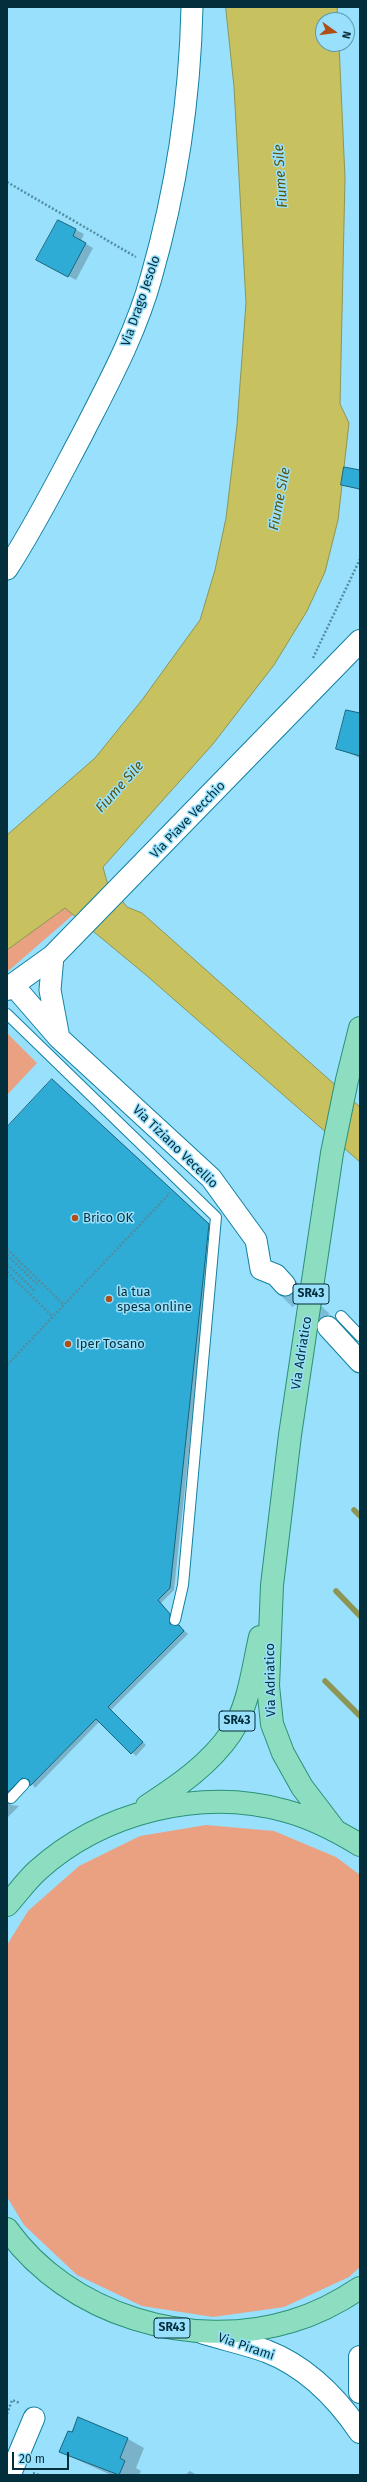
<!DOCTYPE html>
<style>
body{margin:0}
#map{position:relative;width:367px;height:2482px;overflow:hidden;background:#99e0fc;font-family:"Fira Sans",sans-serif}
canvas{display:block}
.frame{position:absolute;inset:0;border:8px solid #032e3c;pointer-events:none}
.north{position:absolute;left:315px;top:12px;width:40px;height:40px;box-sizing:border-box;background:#99e0fc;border:1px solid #5d99af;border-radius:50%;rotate:104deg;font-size:11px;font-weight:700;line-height:16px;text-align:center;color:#032e3c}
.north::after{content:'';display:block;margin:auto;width:14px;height:18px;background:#b14d16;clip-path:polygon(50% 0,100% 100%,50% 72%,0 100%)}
.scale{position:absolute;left:12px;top:2452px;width:57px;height:18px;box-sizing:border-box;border:2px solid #032e3c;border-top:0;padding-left:5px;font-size:12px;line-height:14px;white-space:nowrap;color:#032e3c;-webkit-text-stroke:3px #99e0fc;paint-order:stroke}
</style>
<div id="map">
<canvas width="367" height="2482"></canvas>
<div class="frame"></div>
<div class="north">N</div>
<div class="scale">20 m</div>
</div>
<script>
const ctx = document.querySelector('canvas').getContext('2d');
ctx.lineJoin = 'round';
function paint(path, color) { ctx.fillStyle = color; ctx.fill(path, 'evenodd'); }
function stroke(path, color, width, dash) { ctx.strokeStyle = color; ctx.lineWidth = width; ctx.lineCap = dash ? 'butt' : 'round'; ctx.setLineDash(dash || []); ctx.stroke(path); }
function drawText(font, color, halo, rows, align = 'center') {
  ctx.font = font + ' "Fira Sans",sans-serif'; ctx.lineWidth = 3; ctx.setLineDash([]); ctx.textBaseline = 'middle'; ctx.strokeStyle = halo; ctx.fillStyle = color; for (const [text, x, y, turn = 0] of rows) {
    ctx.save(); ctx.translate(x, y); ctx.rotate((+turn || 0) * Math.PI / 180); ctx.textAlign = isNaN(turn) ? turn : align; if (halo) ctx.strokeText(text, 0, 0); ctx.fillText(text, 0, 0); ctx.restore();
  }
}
paint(new Path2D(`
 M 65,908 L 74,914 L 7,972 L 7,950 Z
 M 7,1033 L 37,1063 L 7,1095 Z
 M 206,1825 L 274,1831 L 336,1857 L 360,1875 L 360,2267 L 349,2277 L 284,2307 L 213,2317 L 142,2306 L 77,2275 L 24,2225 L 7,2197 L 7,1945 L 28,1911 L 79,1866 L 140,1836 Z`), '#e9a182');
const water = new Path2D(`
 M 226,7 L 337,7 L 338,20 L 323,20 L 323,44 L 339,44 L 345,178 L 340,404 L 349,423 L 338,520 L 325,572 L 307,611 L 274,665 L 213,744 L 103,867 L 107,882 L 127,907 L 142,913 L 360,1107 L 360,1162 L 146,975 L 65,908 L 7,950 L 7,835 L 95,758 L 142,700 L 200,620 L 215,570 L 226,518 L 237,425 L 246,303 L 234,87 Z`);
paint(water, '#c8c160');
stroke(water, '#8d9555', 1);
paint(new Path2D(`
 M 59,221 L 84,234 L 81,241 L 93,248 L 76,280 L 46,264 Z
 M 360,471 L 360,490 L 342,485 Z
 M 360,714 L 360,758 L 337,748 Z
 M 53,1080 L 213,1227 L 174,1590 L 161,1603 L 174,1618 L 174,1626 L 183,1629 L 188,1634 L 111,1710 L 146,1745 L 136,1756 L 100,1721 L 35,1788 L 30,1781 L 24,1781 L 8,1800 L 11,1805 L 19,1806 L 7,1818 L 7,1129 Z
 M 78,2419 L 128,2439 L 144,2448 L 136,2468 L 141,2471 L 139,2475 L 111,2475 L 60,2452 Z
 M 190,2471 L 197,2475 L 185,2475 Z`), '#0003');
stroke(new Path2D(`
 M 354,1510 L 360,1516
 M 336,1591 L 360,1616
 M 325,1681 L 360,1716`), '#8d9555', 5.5);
const building = new Path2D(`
 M 58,220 L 76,229 L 73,236 L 86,243 L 68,277 L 36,260 Z
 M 344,467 L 360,470 L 360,489 L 341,485 Z
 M 346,710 L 360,713 L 360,756 L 336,749 Z
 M 52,1079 L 209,1224 L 170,1588 L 158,1600 L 170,1614 L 170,1624 L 179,1625 L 184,1631 L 108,1707 L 143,1742 L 131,1754 L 96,1719 L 30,1786 L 29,1780 L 22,1778 L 7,1793 L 7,1127 Z
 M 78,2417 L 128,2438 L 120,2458 L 125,2461 L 119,2475 L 59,2452 L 68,2431 L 72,2432 Z`);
paint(building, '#2facd5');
stroke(building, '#18657e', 1);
stroke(new Path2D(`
 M 285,1285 L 328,1327`), '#7bbcd6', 21, [21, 10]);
const service = new Path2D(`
 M 7,1014 L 216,1217 L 183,1585 L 175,1620
 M 341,1316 L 360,1336
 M 11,1798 L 24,1784`);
const minor = new Path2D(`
 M 7,569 C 35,526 58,480 82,435 C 108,384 136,333 151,278 C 176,191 190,98 192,7
 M 13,985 L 59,1038 L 50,990 L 53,956
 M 59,1038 L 211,1178 L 256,1240 L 261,1269 L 276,1275 L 285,1285
 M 328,1327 L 360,1362
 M 10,2475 L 34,2418`);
const tertiary = new Path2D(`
 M 7,989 L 53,956 L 360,641
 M 204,2333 C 224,2339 246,2344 266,2351 C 305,2366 337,2398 360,2432
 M 360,2357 L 360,2392`);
const primary = new Path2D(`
 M 147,1806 C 178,1786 210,1764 231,1733 C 249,1706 253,1667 260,1637
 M 334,1829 L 302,1787 L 283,1753 L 272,1724 L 268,1686 L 272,1585 L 290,1435 L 332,1153 L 347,1080 L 360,1028
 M 7,1905 C 17,1894 26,1881 37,1871 C 102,1812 201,1787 286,1811 C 312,1818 337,1831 360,1845
 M 7,2229 C 68,2315 192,2352 292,2321 C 316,2314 339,2302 360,2288`);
stroke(service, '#1280a0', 12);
stroke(minor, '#1280a0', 23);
stroke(tertiary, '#1280a0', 24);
stroke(primary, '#2b9176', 24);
stroke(new Path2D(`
 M 7,182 L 136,257
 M 313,658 L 360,559
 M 7,1249 L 64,1305
 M 7,1255 L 39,1286
 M 7,1264 L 35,1291
 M 7,1272 L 53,1317
 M 7,1365 L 170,1193
 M 7,2414 L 12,2400 L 20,2403
 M 33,2473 L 39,2475`), '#538da2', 2.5, [2, 2]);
stroke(service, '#fff', 10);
stroke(minor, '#fff', 21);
stroke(tertiary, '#fff', 22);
stroke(primary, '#8dddc0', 22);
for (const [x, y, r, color] of [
 [75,1218,4,"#b14d16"],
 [109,1299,4,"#b14d16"],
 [68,1344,4,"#b14d16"]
]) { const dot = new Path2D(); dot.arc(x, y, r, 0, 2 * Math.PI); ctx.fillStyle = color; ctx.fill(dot); stroke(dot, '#99e0fc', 1.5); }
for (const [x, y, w] of [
 [311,1294,36],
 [237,1721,36],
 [172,2328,36]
]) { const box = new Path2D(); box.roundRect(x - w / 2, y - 10, w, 20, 3); ctx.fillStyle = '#99e0fc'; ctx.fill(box); stroke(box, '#032e3c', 1); }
drawText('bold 12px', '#032e3c', null, [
 ["SR43",311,1294],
 ["SR43",237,1721],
 ["SR43",172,2328]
]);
drawText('13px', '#032e3c', '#99e0fc', [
 ["Via Drago Jesolo",141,301,-71],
 ["Via Piave Vecchio",188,820,-46],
 ["Via Tiziano Vecellio",175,1147,44],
 ["Via Adriatico",302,1353,-81],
 ["Via Adriatico",271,1680,-91],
 ["Via Pirami",246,2347,19]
]);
drawText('13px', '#032e3c', '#99e0fc', [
 ["Brico OK",83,1218],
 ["la tua",117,1292],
 ["spesa online",117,1307],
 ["Iper Tosano",76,1344]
], 'left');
drawText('italic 14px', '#5b560a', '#99e0fc', [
 ["Fiume Sile",281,176,-94],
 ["Fiume Sile",280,499,-79],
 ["Fiume Sile",120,787,-48]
]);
</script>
